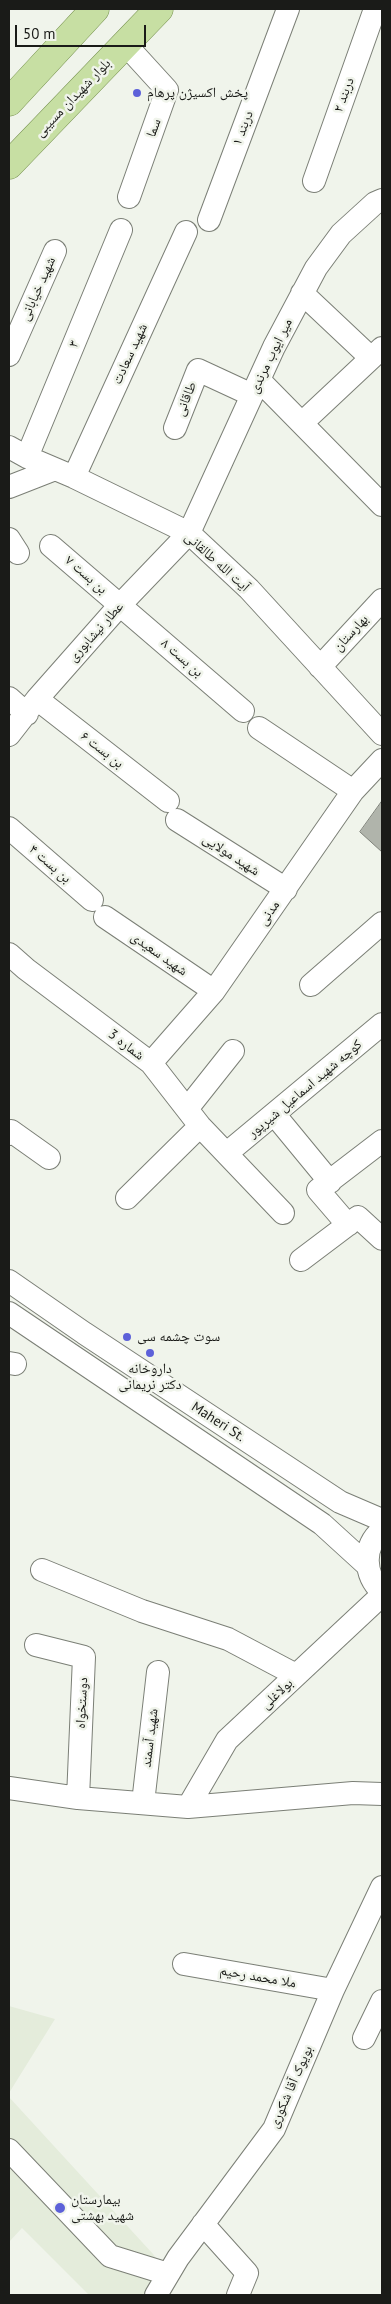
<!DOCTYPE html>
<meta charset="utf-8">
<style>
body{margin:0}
#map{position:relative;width:391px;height:2304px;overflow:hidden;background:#f0f4eb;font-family:"PT Sans",sans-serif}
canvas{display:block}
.frame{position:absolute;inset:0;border:10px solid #1a1b18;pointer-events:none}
.scale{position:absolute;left:15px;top:25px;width:131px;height:22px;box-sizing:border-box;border:2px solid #1a1b18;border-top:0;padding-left:6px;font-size:15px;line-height:18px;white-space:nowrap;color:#1a1b18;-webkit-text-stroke:4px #f0f4eb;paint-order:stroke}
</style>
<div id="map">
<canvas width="391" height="2304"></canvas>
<div class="frame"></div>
<div class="scale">50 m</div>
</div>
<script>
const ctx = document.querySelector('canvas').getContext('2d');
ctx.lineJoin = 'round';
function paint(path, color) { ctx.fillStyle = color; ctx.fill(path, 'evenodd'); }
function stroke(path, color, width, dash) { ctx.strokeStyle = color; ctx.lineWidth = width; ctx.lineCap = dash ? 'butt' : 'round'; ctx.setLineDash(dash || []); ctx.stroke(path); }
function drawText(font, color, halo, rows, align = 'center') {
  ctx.font = font + ' "PT Sans","Noto Naskh Arabic",sans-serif'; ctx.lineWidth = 5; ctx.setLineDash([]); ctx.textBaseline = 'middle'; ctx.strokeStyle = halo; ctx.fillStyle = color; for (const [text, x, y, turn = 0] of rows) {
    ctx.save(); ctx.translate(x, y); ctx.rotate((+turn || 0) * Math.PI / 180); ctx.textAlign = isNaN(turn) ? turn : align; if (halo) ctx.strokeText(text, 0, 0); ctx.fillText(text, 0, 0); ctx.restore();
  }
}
paint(new Path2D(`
 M 9,2006 L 55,2019 L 9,2093 Z
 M 9,2097 L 153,2254 L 168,2274 L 153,2295 L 89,2295 L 22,2228 L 9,2242 Z`), '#e4ecdb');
const building = new Path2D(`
 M 382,801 L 382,852 L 360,832 Z`);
paint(building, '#b0b4ab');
stroke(building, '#7f827a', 1);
const minor = new Path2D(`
 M 125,44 L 167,90 L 129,197
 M 314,181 L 375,9
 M 209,220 L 288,9
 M 302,293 L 371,358
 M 9,355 L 55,251
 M 259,380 L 382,505
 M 302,423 L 382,348
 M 175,428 L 198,370 L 252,395
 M 9,447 L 27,457 L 74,477 L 189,533 L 249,589 L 382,734
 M 27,457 L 121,230
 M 74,477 L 186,232
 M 9,487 L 55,469
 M 9,539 L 18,553
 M 51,546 L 243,711
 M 320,667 L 382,600
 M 9,698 L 27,714
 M 37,699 L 168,801
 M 259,728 L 353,791
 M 9,735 L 37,699 L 120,605 L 189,533 L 274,347 L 316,268 L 341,234 L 375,203 L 382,200
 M 177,820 L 286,889
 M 9,828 L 92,900
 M 105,917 L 214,991
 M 9,954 L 26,969 L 151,1063 L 200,1126 L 283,1213
 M 311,985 L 382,923
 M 151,1063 L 214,991 L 353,791 L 382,760
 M 187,1109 L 233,1051
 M 274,1114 L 330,1182
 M 9,1134 L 11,1131 L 49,1158
 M 227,1153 L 382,1024
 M 127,1198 L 200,1126
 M 348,1225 L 318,1190 L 382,1141
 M 301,1260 L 358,1217 L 382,1239
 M 9,1281 L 84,1333 L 340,1502 L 382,1520
 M 9,1313 L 322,1524 L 367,1565
 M 9,1363 L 15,1364
 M 382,1530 C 362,1547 364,1575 382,1592
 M 42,1570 L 142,1611 L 228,1639 L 296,1675
 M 36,1645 L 84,1657 L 78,1798
 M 9,1788 L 78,1798 L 188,1807 L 353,1793 L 382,1794
 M 143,1803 L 158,1672
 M 188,1807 L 227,1740 L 382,1595
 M 184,1964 L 333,1990
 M 364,2038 L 382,2001
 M 9,2150 L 110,2256 L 168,2274
 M 203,2224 L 247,2273 L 238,2295
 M 156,2295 L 178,2258 L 274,2129 L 333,1990 L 382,1887`);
const major = new Path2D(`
 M 9,102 L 95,9
 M 9,165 L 159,9`);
stroke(minor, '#7b7f76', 24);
stroke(major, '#728d4b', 29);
stroke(minor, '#fff', 22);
stroke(major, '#c7dfa3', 28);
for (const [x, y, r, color] of [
 [137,93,5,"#5d61d9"],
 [127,1337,5,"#5d61d9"],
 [150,1353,5,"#5d61d9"],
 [60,2208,6,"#5d61d9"]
]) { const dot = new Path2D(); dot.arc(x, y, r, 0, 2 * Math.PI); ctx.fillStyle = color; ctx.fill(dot); stroke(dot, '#f0f4eb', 2); }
drawText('14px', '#1a1b18', '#f0f4eb', [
 ["پخش اکسیژن پرهام",147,93],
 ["سوت چشمه سی",137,1337],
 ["داروخانه",150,1369,"center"],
 ["دكتر نریمانی",150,1385,"center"],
 ["بیمارستان",71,2200],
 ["شهید بهشتی",71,2216]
], 'left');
drawText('14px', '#1a1b18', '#f0f4eb', [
 ["دربند ۲",344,95,-70],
 ["بلوار شهیدان مسیبی",73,98,-46],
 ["سما",154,128,-70],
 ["دربند ۱",243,128,-69],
 ["شهید خیابانی",38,289,-66],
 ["۳",74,344,-67],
 ["شهید سعادت",130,354,-65],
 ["میر ایوب مرندی",271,356,-64],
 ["طاقانی",186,399,-68],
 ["آیت الله طالقانی",217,562,42],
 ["بن بست ۷",86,575,41],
 ["عطار نیشابوری",96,632,-48],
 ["بهارستان",351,633,-47],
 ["بن بست ۸",182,658,41],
 ["بن بست ۶",102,750,38],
 ["شهید مولایی",231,855,33],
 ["بن بست ۴",50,864,41],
 ["مدنی",269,913,-55],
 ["شهید سعیدی",159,954,35],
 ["شماره 3",126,1045,37],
 ["کوچه شهید اسماعیل شیرپور",305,1089,-40],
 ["Maheri St.",218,1422,33],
 ["بولاغلی",277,1694,-43],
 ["دوستخواه",82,1703,-87],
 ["شهید آسمند",150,1738,-83],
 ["ملا محمد رحیم",258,1977,10],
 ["بویوک آقا شکوری",291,2087,-66]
]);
</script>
